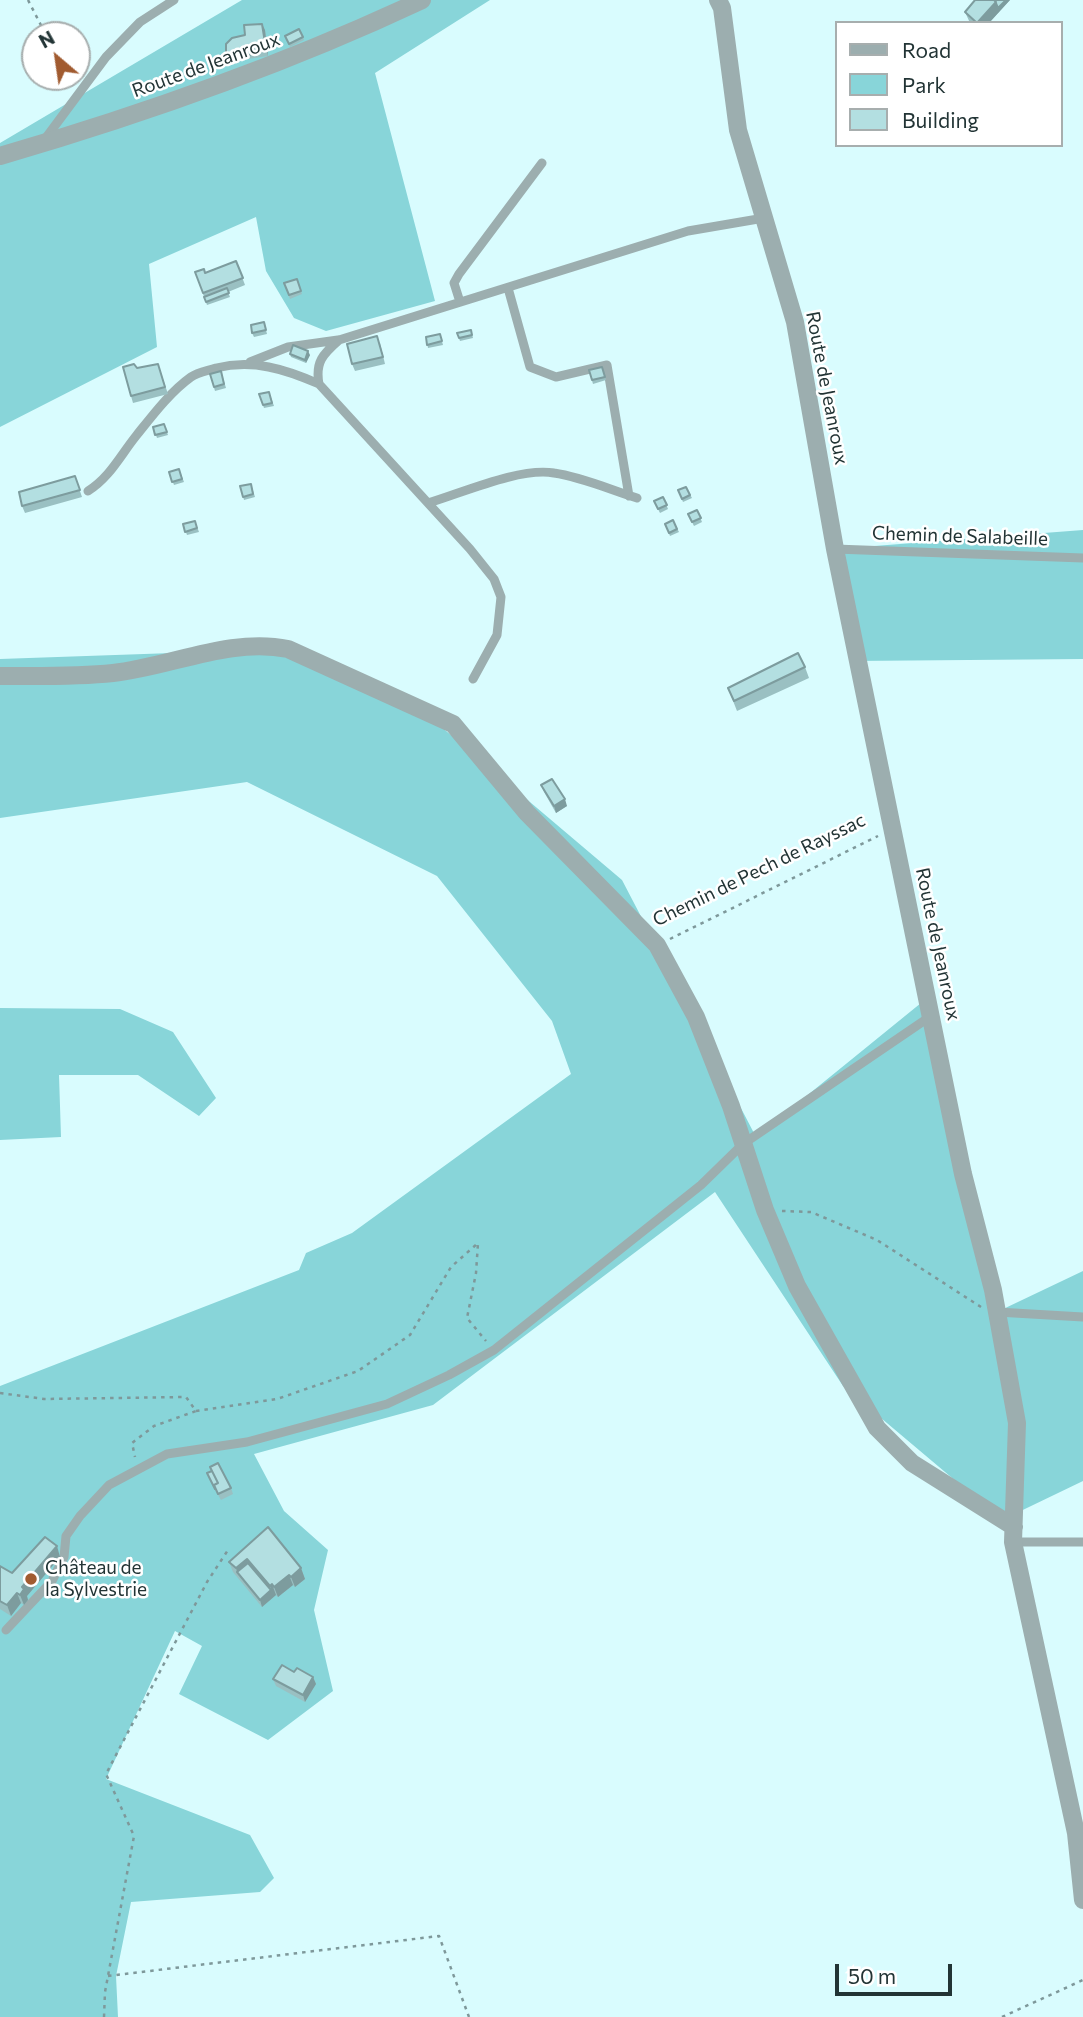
<!DOCTYPE html>
<meta charset="utf-8">
<style>
body{margin:0}
#map{position:relative;width:1083px;height:2017px;overflow:hidden;background:#d9fcfe;font-family:Commissioner,sans-serif}
canvas{display:block}
.legend{position:absolute;left:835px;top:21px;width:228px;height:126px;box-sizing:border-box;background:#fff;border:2px solid #a7aeae;margin:0;padding:9px 12px;list-style:none;font-size:21px;color:#223435}
.legend li{display:flex;align-items:center;gap:14px;height:35px}
.legend b{width:35px;border:2px solid #a7aeae}
.north{position:absolute;left:21px;top:21px;width:70px;height:70px;box-sizing:border-box;background:#fff;border:2px solid #a7aeae;border-radius:50%;rotate:331deg;font-size:19px;font-weight:700;line-height:28px;text-align:center;color:#223435}
.north::after{content:'';display:block;margin:auto;width:24px;height:32px;background:#a15b30;clip-path:polygon(50% 0,100% 100%,50% 72%,0 100%)}
.scale{position:absolute;left:835px;top:1964px;width:117px;height:32px;box-sizing:border-box;border:4px solid #223435;border-top:0;padding-left:9px;font-size:21px;line-height:24px;white-space:nowrap;color:#223435;-webkit-text-stroke:5px #fff;paint-order:stroke}
</style>
<div id="map">
<canvas width="1083" height="2017"></canvas>
<ul class="legend">
<li><b style="height:9px;background:#9caeaf"></b>Road</li>
<li><b style="height:19px;background:#88d5d9"></b>Park</li>
<li><b style="height:19px;background:#b3dfe1"></b>Building</li>
</ul>
<div class="north">N</div>
<div class="scale">50 m</div>
</div>
<script>
const ctx = document.querySelector('canvas').getContext('2d');
ctx.lineJoin = 'round';
function paint(path, color) { ctx.fillStyle = color; ctx.fill(path, 'evenodd'); }
function stroke(path, color, width, dash) { ctx.strokeStyle = color; ctx.lineWidth = width; ctx.lineCap = dash ? 'butt' : 'round'; ctx.setLineDash(dash || []); ctx.stroke(path); }
function drawText(font, color, halo, rows, align = 'center') {
  ctx.font = font + ' Commissioner,sans-serif'; ctx.lineWidth = 5; ctx.setLineDash([]); ctx.textBaseline = 'middle'; ctx.strokeStyle = halo; ctx.fillStyle = color; for (const [text, x, y, turn = 0] of rows) {
    ctx.save(); ctx.translate(x, y); ctx.rotate((+turn || 0) * Math.PI / 180); ctx.textAlign = isNaN(turn) ? turn : align; if (halo) ctx.strokeText(text, 0, 0); ctx.fillText(text, 0, 0); ctx.restore();
  }
}
paint(new Path2D(`
 M 242,0 L 490,0 L 375,73 L 435,301 L 326,331 L 294,318 L 266,271 L 256,217 L 149,264 L 157,347 L 0,427 L 0,143 Z
 M 1083,530 L 1083,659 L 853,661 L 835,549 Z
 M 288,649 L 419,708 L 622,880 L 756,1137 L 921,1003 L 999,1311 L 1083,1271 L 1083,1481 L 1002,1520 L 843,1386 L 715,1192 L 433,1405 L 254,1454 L 284,1511 L 328,1550 L 314,1610 L 333,1691 L 268,1740 L 179,1694 L 202,1646 L 175,1631 L 106,1779 L 250,1835 L 274,1878 L 260,1892 L 131,1902 L 116,1976 L 118,2017 L 0,2017 L 0,1386 L 299,1270 L 306,1253 L 352,1233 L 571,1074 L 552,1021 L 437,876 L 247,782 L 0,818 L 0,659 Z
 M 0,1008 L 120,1009 L 173,1032 L 216,1098 L 199,1116 L 138,1075 L 59,1075 L 61,1137 L 0,1140 Z`), '#88d5d9');
stroke(new Path2D(`
 M 28,0 L 46,35
 M 66,77 L 70,86
 M 670,939 L 878,836
 M 782,1211 L 811,1212 L 877,1240 L 981,1307
 M 0,1393 L 44,1399 L 186,1397 L 196,1411 L 154,1426 L 132,1443 L 135,1457
 M 196,1411 L 277,1399 L 358,1371 L 410,1335 L 451,1267 L 478,1243 L 476,1273 L 467,1318 L 486,1341
 M 108,1976 L 439,1936 L 469,2017
 M 104,2017 L 105,1992 L 134,1836 L 106,1774 L 207,1582 L 228,1550
 M 1002,2017 L 1083,1980`), '#7e989a', 2.5, [3.5, 5]);
stroke(new Path2D(`
 M 45,139 L 106,57 L 140,22 L 174,0
 M 508,288 L 530,367 L 556,377 L 607,365 L 629,496
 M 460,302 L 454,283 L 459,274 L 542,163
 M 250,362 L 288,347 L 338,340
 M 88,491 C 110,477 120,456 136,436 C 152,416 170,392 191,377 C 198,372 207,371 216,368 C 253,359 285,369 319,384
 M 428,503 C 462,493 520,467 554,473 C 582,477 611,490 637,498
 M 835,549 L 1083,558
 M 473,679 L 497,635 L 501,597 L 494,579 L 470,549 L 319,384 C 315,362 323,354 339,340 L 688,231 L 764,218
 M 997,1312 L 1083,1317
 M 1013,1542 L 1083,1542
 M 6,1630 L 52,1581 L 64,1557 L 66,1536 L 80,1516 L 109,1485 L 167,1454 L 247,1442 L 387,1404 L 449,1375 L 494,1350 L 701,1185 L 743,1144 L 931,1016`), '#9caeaf', 9);
stroke(new Path2D(`
 M 718,0 L 722,8 L 738,130 L 795,322 L 835,549 L 963,1174 L 993,1290 L 1017,1423 L 1013,1542 L 1076,1833 L 1083,1900
 M 0,156 C 144,114 286,64 422,0
 M 0,676 C 37,676 76,677 113,673 C 170,667 230,637 288,649 L 453,724 L 527,813 L 657,945 L 696,1017 L 731,1106 L 765,1210 L 797,1286 L 877,1428 L 912,1463 L 1014,1527`), '#9caeaf', 18);
paint(new Path2D(`
 M 975,0 L 1010,0 L 989,23 L 970,23 L 965,12 Z
 M 262,24 L 265,30 L 268,56 L 248,59 L 247,56 L 242,57 L 242,59 L 229,61 L 226,55 L 245,35 Z
 M 285,36 L 303,37 L 304,40 L 290,47 Z
 M 236,261 L 245,285 L 228,292 L 230,297 L 207,305 L 195,272 L 205,273 Z
 M 297,279 L 302,294 L 290,299 L 284,283 Z
 M 264,322 L 267,334 L 254,337 L 252,333 Z
 M 471,330 L 473,338 L 460,341 L 457,333 Z
 M 440,334 L 443,345 L 428,348 L 426,337 Z
 M 380,343 L 385,364 L 355,371 L 352,364 Z
 M 290,354 L 310,355 L 306,363 L 291,357 Z
 M 158,364 L 168,394 L 133,403 L 131,396 L 137,368 Z
 M 602,367 L 606,380 L 593,384 L 589,370 Z
 M 221,371 L 226,388 L 215,391 L 210,374 Z
 M 269,392 L 274,406 L 264,408 L 259,394 Z
 M 164,424 L 168,435 L 157,438 L 153,427 Z
 M 179,469 L 184,482 L 174,485 L 169,472 Z
 M 75,476 L 82,497 L 25,513 L 22,506 Z
 M 251,484 L 255,497 L 244,500 L 240,486 Z
 M 686,487 L 692,498 L 683,502 L 678,490 Z
 M 663,497 L 668,509 L 660,513 L 654,501 Z
 M 697,510 L 702,522 L 694,526 L 688,514 Z
 M 673,520 L 679,532 L 670,536 L 665,524 Z
 M 195,521 L 199,532 L 187,535 L 183,524 Z
 M 805,667 L 809,678 L 737,711 L 728,688 Z
 M 541,785 L 567,806 L 556,813 L 544,792 Z
 M 208,1477 L 231,1488 L 233,1494 L 221,1500 Z
 M 268,1527 L 301,1568 L 305,1579 L 295,1587 L 293,1585 L 278,1597 L 276,1595 L 262,1607 L 233,1572 L 229,1562 Z
 M 60,1557 L 27,1596 L 28,1600 L 24,1605 L 21,1603 L 11,1616 L 0,1609 L 0,1566 L 12,1573 Z
 M 294,1672 L 313,1677 L 316,1684 L 305,1702 L 276,1686 L 273,1679 Z`), '#9ac0c2');
paint(new Path2D(`
 M 991,0 L 1010,0 L 989,23 L 977,23 Z
 M 262,24 L 265,30 L 268,56 L 266,49 Z
 M 308,351 L 310,355 L 306,363 L 305,360 Z
 M 565,799 L 567,806 L 556,813 L 554,806 Z
 M 57,1546 L 60,1557 L 27,1596 L 28,1600 L 24,1605 L 20,1595 L 22,1587 Z
 M 247,1559 L 251,1570 L 237,1572 L 236,1568 Z
 M 301,1568 L 305,1579 L 295,1587 L 291,1577 Z
 M 289,1575 L 293,1585 L 278,1597 L 274,1587 Z
 M 272,1584 L 276,1595 L 262,1607 L 260,1600 L 271,1590 L 270,1586 Z
 M 17,1593 L 21,1603 L 11,1616 L 7,1605 Z
 M 313,1677 L 316,1684 L 305,1702 L 303,1695 Z`), '#7d9c9e');
const building = new Path2D(`
 M 975,0 L 994,0 L 996,2 L 977,23 L 965,12 Z
 M 996,0 L 1006,0 L 998,8 L 995,1 Z
 M 262,24 L 266,49 L 254,51 L 253,46 L 245,47 L 245,49 L 240,50 L 240,52 L 226,55 L 226,44 L 232,38 L 245,35 L 244,25 Z
 M 299,29 L 303,37 L 289,44 L 285,36 Z
 M 253,49 L 255,54 L 247,55 L 246,50 Z
 M 236,261 L 243,278 L 203,293 L 195,272 L 204,269 L 205,273 Z
 M 297,279 L 301,291 L 289,295 L 284,283 Z
 M 227,288 L 229,293 L 206,302 L 204,297 Z
 M 264,322 L 266,330 L 252,333 L 251,325 Z
 M 471,330 L 472,335 L 459,338 L 457,333 Z
 M 440,334 L 442,341 L 427,345 L 426,337 Z
 M 377,336 L 383,357 L 352,364 L 347,344 Z
 M 293,345 L 308,351 L 305,360 L 290,354 Z
 M 134,364 L 137,368 L 158,364 L 165,387 L 131,396 L 123,367 Z
 M 602,367 L 605,377 L 592,380 L 589,370 Z
 M 221,371 L 224,384 L 214,387 L 210,374 Z
 M 269,392 L 272,403 L 263,405 L 259,394 Z
 M 164,424 L 167,432 L 155,435 L 153,427 Z
 M 179,469 L 182,479 L 172,482 L 169,472 Z
 M 75,476 L 80,490 L 22,506 L 19,492 Z
 M 251,484 L 253,494 L 243,497 L 240,486 Z
 M 686,487 L 690,495 L 682,499 L 678,490 Z
 M 663,497 L 667,505 L 658,509 L 654,501 Z
 M 697,510 L 701,518 L 692,522 L 688,514 Z
 M 673,520 L 677,529 L 669,533 L 665,524 Z
 M 195,521 L 197,528 L 185,532 L 183,524 Z
 M 798,653 L 805,667 L 734,701 L 728,688 Z
 M 552,779 L 565,799 L 554,806 L 541,785 Z
 M 218,1463 L 231,1488 L 218,1494 L 214,1485 L 218,1483 L 210,1467 Z
 M 212,1471 L 218,1483 L 214,1485 L 215,1489 L 207,1473 Z
 M 268,1527 L 301,1568 L 291,1577 L 289,1575 L 274,1587 L 272,1584 L 270,1586 L 247,1559 L 236,1568 L 229,1562 Z
 M 45,1537 L 57,1546 L 22,1587 L 24,1589 L 20,1595 L 17,1593 L 7,1605 L 0,1601 L 0,1566 L 12,1573 Z
 M 248,1563 L 271,1590 L 260,1600 L 237,1572 Z
 M 282,1665 L 294,1672 L 297,1668 L 313,1677 L 303,1695 L 273,1679 Z`);
paint(building, '#b3dfe1');
stroke(building, '#7d9c9e', 2);
for (const [x, y, r, color] of [
 [31,1579,7,"#a15b30"]
]) { const dot = new Path2D(); dot.arc(x, y, r, 0, 2 * Math.PI); ctx.fillStyle = color; ctx.fill(dot); stroke(dot, '#fff', 2.5); }
drawText('19px', '#223435', '#fff', [
 ["Route de Jeanroux",206,65,-20],
 ["Route de Jeanroux",827,388,79],
 ["Chemin de Salabeille",960,536,2],
 ["Chemin de Pech de Rayssac",759,870,-26],
 ["Route de Jeanroux",938,944,78]
]);
drawText('19px', '#223435', '#fff', [
 ["Château de",45,1568],
 ["la Sylvestrie",45,1590]
], 'left');
</script>
